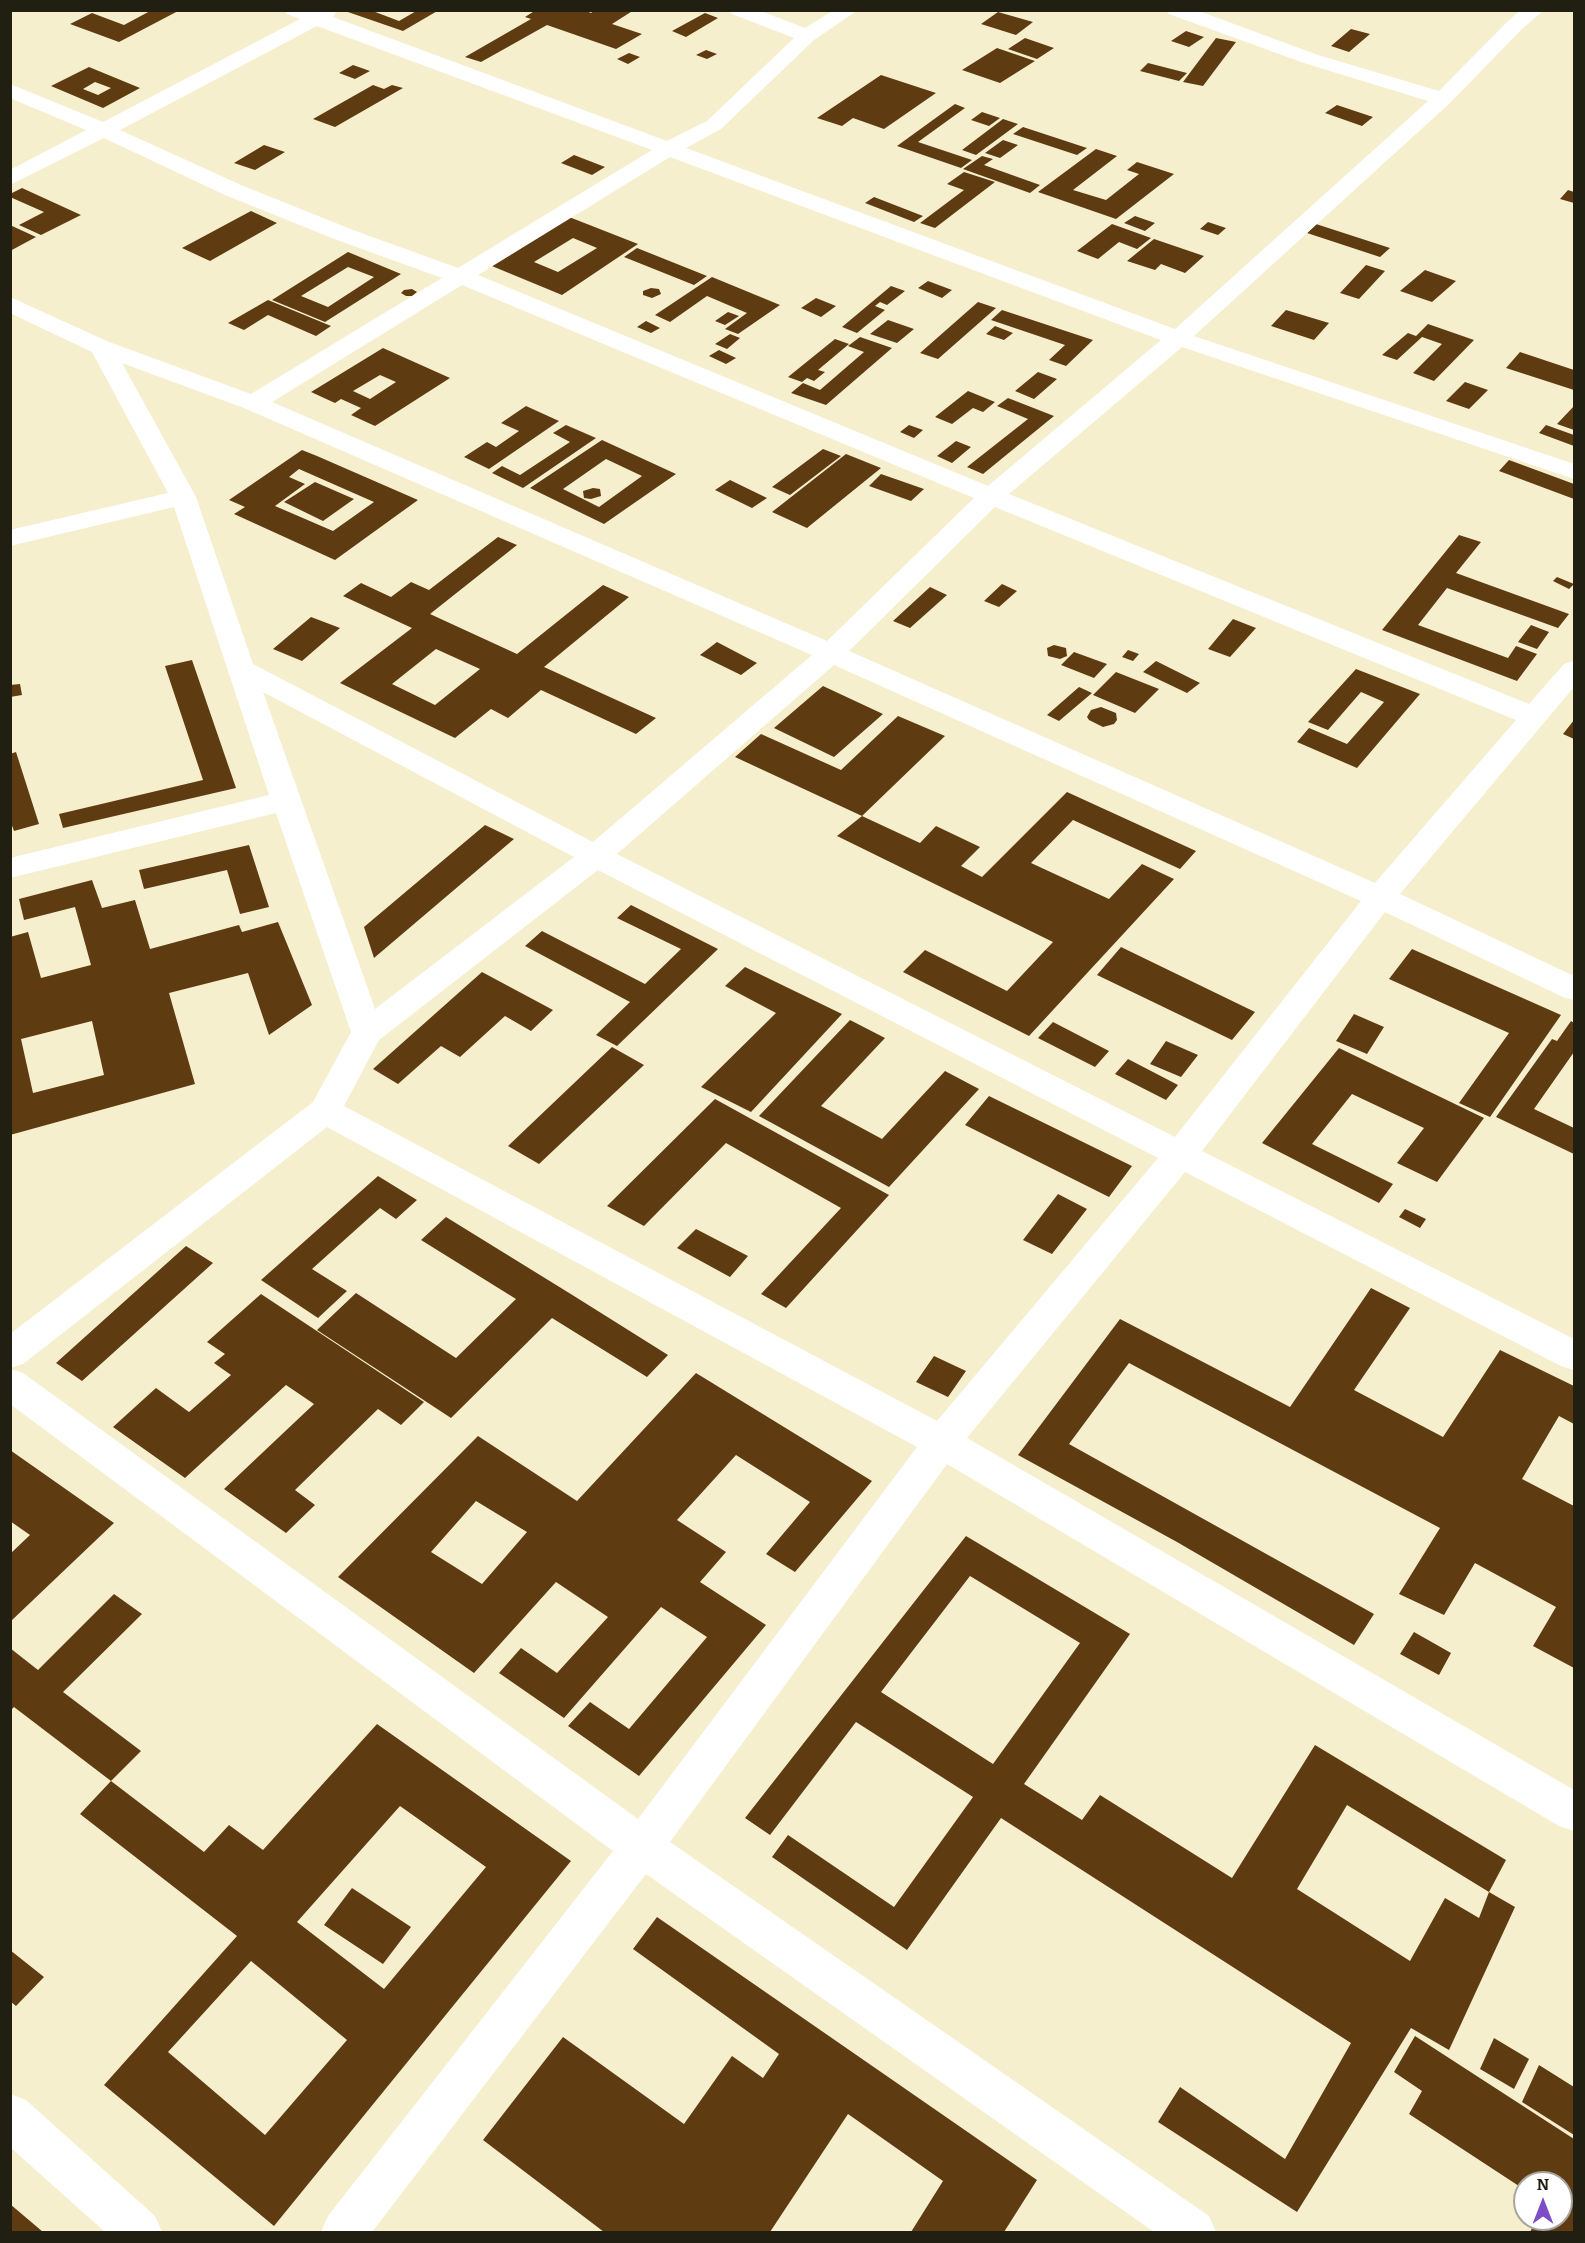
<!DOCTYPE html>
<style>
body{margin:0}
#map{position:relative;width:1585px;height:2243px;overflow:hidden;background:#f6efce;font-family:Bitter,serif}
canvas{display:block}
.frame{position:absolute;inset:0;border:12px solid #211e12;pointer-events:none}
.north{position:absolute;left:1513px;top:2171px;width:60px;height:60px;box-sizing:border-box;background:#fff;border:2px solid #a6a5a0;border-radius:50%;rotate:0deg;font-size:16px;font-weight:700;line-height:24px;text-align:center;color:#211e12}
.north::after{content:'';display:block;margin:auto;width:21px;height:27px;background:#7c4dc6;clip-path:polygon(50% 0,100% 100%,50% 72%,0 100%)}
</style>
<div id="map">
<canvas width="1585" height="2243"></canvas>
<div class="frame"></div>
<div class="north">N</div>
</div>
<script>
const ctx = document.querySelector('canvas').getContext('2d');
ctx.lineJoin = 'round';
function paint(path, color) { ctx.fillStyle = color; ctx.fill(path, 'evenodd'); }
paint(new Path2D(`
 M 152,10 L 180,10 L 119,42 L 70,24 L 92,13 L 124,25 Z
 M 370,10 L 399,21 L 418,10 L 439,10 L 403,31 L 345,11 Z
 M 536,10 L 584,10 L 591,13 L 594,10 L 634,10 L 612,24 L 642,34 L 616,49 L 547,25 L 481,62 L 465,57 L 531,19 L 525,17 Z
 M 998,12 L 1033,22 L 1016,35 L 981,24 Z
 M 705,13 L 718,18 L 686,37 L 672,31 Z
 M 1351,29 L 1370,34 L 1349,52 L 1331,46 Z
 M 1186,31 L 1204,37 L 1189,47 L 1171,41 Z
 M 1025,38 L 1054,48 L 1037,59 L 1008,49 Z
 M 1216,38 L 1236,42 L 1203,86 L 1183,82 Z
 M 997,48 L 1035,61 L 1000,83 L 962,70 Z
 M 706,50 L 717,54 L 707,59 L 696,55 Z
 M 629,53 L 640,57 L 628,64 L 617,59 Z
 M 1148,63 L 1187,73 L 1179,81 L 1140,71 Z
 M 353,65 L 370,71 L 355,79 L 339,73 Z
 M 89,67 L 140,88 L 103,108 L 51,86 ZM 95,82 L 111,88 L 98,95 L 83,89 Z
 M 881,75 L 936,93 L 884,129 L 853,118 L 842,126 L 817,118 Z
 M 373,85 L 384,89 L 392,85 L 403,88 L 335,127 L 313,119 Z
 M 955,104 L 965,108 L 918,142 L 972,160 L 961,168 L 897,146 Z
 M 1337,105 L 1373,117 L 1362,126 L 1325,113 Z
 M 982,112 L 1000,118 L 989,126 L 971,120 Z
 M 1003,119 L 1018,124 L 976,155 L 962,150 Z
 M 1023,127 L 1087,148 L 1077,155 L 1013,134 Z
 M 1003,140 L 1018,145 L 1000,158 L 985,153 Z
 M 264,145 L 285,152 L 255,170 L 234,163 Z
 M 1096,149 L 1117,156 L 1073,190 L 1106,200 L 1139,174 L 1127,170 L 1137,162 L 1174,174 L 1116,219 L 1038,192 Z
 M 574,155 L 605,167 L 592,175 L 561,163 Z
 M 982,156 L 993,159 L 984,165 L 1040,185 L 1030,193 L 963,169 Z
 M 964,172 L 995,182 L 935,228 L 920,223 L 964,190 L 947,184 Z
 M 22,188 L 81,215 L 41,235 L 19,225 L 44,212 L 10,197 L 10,194 Z
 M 1568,190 L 1574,192 L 1574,203 L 1560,199 Z
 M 874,197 L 923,216 L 914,222 L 865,203 Z
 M 251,211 L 277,223 L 210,261 L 182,248 Z
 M 564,215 L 638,244 L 562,295 L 487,264 ZM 573,238 L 597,248 L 558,272 L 534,262 Z
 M 1135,216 L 1155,223 L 1145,231 L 1124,223 Z
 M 1208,222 L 1226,228 L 1218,235 L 1200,229 Z
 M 1112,224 L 1151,238 L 1137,249 L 1119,242 L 1098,259 L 1077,251 Z
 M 1316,224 L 1390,248 L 1380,257 L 1307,233 Z
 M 10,225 L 36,237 L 10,251 Z
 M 1154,239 L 1204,256 L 1185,273 L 1161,264 L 1155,270 L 1127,261 Z
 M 637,248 L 707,276 L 694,285 L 624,257 Z
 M 348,252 L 401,274 L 325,322 L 272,300 ZM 348,267 L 374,277 L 328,307 L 301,296 Z
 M 1366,265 L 1385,271 L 1359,299 L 1340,293 Z
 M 1425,270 L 1456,281 L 1432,302 L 1400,291 Z
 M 712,277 L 780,305 L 738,334 L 725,329 L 747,313 L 707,296 L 670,322 L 655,315 Z
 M 928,281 L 952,290 L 942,298 L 918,288 Z
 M 891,286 L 905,291 L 887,305 L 880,302 L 875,306 L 885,310 L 857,333 L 842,327 Z
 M 651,288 L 659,289 L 661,294 L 652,298 L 643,295 L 643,291 Z
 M 412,289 L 417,292 L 412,296 L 406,296 L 401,293 L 404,290 Z
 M 816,298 L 836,306 L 821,317 L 801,308 Z
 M 268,300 L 331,326 L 316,336 L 268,315 L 244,330 L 228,323 Z
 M 978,302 L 996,308 L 938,359 L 920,353 Z
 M 1002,310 L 1093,340 L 1066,366 L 1049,360 L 1065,345 L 991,320 Z
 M 1286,310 L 1329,323 L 1314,340 L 1271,326 Z
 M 728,312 L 739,316 L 725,325 L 715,321 Z
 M 888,320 L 914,329 L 897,343 L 870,334 Z
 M 646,321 L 660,328 L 651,333 L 637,327 Z
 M 1428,324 L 1474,340 L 1434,381 L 1413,373 L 1442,344 L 1422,337 L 1397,360 L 1382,355 L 1408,333 L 1416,336 Z
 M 995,326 L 1013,333 L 1004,340 L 986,334 Z
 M 730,334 L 740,338 L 727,349 L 715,344 Z
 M 860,337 L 892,348 L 826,405 L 791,393 L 803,383 L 820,390 L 864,352 L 848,346 Z
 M 835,339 L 849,344 L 818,370 L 825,372 L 814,381 L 807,378 L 802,382 L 788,377 Z
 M 383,348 L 450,378 L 375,426 L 351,415 L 361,408 L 341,399 L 335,403 L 311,392 ZM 380,375 L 396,382 L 370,399 L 353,391 Z
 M 719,350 L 736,358 L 726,364 L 709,356 Z
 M 1520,352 L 1574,370 L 1574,390 L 1506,368 Z
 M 1038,372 L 1057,379 L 1034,399 L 1015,391 Z
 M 1465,382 L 1488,390 L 1469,409 L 1446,401 Z
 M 968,391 L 995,402 L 983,412 L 973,408 L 952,424 L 935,417 Z
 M 1008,398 L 1054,416 L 983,474 L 967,467 L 1028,419 L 997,406 Z
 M 526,406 L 559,421 L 489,469 L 464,457 L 487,442 L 496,447 L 519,431 L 501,423 Z
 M 1574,406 L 1574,430 L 1557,424 Z
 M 566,425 L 596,438 L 523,488 L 492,473 L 502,466 L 520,475 L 570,442 L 553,433 Z
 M 909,425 L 923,430 L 914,438 L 900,432 Z
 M 1546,425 L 1574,435 L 1574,446 L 1539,433 Z
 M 602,440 L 676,474 L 604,524 L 530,488 ZM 606,459 L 642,476 L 599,507 L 563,489 Z
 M 956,441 L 971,447 L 952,463 L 937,456 Z
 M 823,449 L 841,456 L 790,495 L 772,487 Z
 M 302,450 L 317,456 L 418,500 L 335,560 L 234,514 L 245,507 L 229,500 ZM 299,469 L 374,502 L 333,531 L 275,506 L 305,484 L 289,477 Z
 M 846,454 L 881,468 L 807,528 L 772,512 Z
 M 1509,460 L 1574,484 L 1574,499 L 1499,471 Z
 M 881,474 L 924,489 L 911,501 L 869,486 Z
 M 730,480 L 767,498 L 752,508 L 715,490 Z
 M 315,482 L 354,499 L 323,521 L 284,502 Z
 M 593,488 L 600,489 L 601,496 L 591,499 L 584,498 L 583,491 Z
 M 1459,535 L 1481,542 L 1456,573 L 1569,614 L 1558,628 L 1447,588 L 1418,625 L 1508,658 L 1516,646 L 1537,654 L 1517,681 L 1382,630 Z
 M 498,537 L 517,545 L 430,614 L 517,654 L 603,585 L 629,597 L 544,667 L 656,718 L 636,734 L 541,690 L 508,718 L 491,709 L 455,738 L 340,683 L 412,628 L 343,596 L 361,583 L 391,597 L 411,582 L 429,590 ZM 436,649 L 480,669 L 435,705 L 392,684 Z
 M 1557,577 L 1574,584 L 1569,589 L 1553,581 Z
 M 1002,584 L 1017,591 L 999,607 L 984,601 Z
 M 930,587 L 947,595 L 910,628 L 893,621 Z
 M 311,617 L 340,628 L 302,661 L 273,649 Z
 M 1233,619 L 1256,628 L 1230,657 L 1208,649 Z
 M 1531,625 L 1549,632 L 1537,649 L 1518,642 Z
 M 717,642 L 757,663 L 741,675 L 700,655 Z
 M 1054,645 L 1066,648 L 1067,656 L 1060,659 L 1048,656 L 1047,648 Z
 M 1128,650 L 1139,654 L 1133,661 L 1122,657 Z
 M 1074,652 L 1107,664 L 1094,678 L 1061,665 Z
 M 192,660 L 236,788 L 63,828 L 59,814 L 203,780 L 165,666 Z
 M 1156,661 L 1200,683 L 1187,693 L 1143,672 Z
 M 1356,669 L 1420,694 L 1357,768 L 1297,742 L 1309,728 L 1347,744 L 1384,702 L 1361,692 L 1328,730 L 1308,722 Z
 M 1116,672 L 1159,689 L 1135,713 L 1093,695 Z
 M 20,684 L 22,695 L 10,697 L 10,685 Z
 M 823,686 L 883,714 L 834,757 L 774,728 Z
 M 1079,687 L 1092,693 L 1059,721 L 1047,715 Z
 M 1101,707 L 1116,713 L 1117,720 L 1114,724 L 1103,727 L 1089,720 L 1087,717 L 1091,710 Z
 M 898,716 L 945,736 L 862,816 L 920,843 L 936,826 L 980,847 L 961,866 L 982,877 L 1067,792 L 1196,851 L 1180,869 L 1073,820 L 1031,863 L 1109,899 L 1142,864 L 1174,879 L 1029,1036 L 903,972 L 925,950 L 1007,991 L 1053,942 L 837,836 L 862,816 L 735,757 L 761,734 L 841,770 Z
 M 1574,720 L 1574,739 L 1563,734 Z
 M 16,752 L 39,824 L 14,831 L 10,820 L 10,754 Z
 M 485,825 L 514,839 L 374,958 L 364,927 Z
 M 249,845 L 269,907 L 240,914 L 227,870 L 144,889 L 139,870 Z
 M 92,880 L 102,908 L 135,900 L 150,949 L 239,925 L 242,932 L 278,922 L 312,1005 L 269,1035 L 248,973 L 169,993 L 195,1084 L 10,1135 L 10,937 L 28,932 L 41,978 L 91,965 L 75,907 L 24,920 L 19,899 ZM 92,1021 L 104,1075 L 33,1093 L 21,1039 Z
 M 631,905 L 718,949 L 617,1046 L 596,1035 L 630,1002 L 525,946 L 542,931 L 645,984 L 681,949 L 617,918 Z
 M 1121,947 L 1255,1012 L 1232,1040 L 1097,975 Z
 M 1412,949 L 1561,1015 L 1490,1117 L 1459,1103 L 1509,1033 L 1389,979 Z
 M 745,967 L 842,1014 L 751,1112 L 701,1087 L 776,1013 L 725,986 Z
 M 482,972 L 553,1010 L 531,1031 L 505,1016 L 460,1057 L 441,1046 L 398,1084 L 373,1069 Z
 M 1354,1014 L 1384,1027 L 1367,1054 L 1336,1041 Z
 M 850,1020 L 885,1038 L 821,1106 L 882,1139 L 945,1071 L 979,1089 L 889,1187 L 759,1116 Z
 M 1571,1021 L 1574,1023 L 1574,1052 L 1534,1109 L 1574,1128 L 1574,1154 L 1496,1117 L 1552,1039 L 1557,1041 Z
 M 1053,1022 L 1109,1051 L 1095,1067 L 1038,1038 Z
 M 1166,1041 L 1198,1055 L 1181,1077 L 1150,1064 Z
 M 612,1047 L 644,1065 L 539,1164 L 508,1146 Z
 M 1339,1048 L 1484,1118 L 1437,1182 L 1397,1163 L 1424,1128 L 1352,1094 L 1312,1144 L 1393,1184 L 1379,1203 L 1262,1143 Z
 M 1128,1059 L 1178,1085 L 1166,1100 L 1115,1074 Z
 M 989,1096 L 1132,1166 L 1109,1197 L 965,1125 Z
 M 715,1099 L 889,1195 L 786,1308 L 761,1294 L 841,1208 L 726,1143 L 644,1226 L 607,1206 Z
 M 378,1176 L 417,1200 L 396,1219 L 380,1208 L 312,1269 L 347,1291 L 318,1318 L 261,1280 Z
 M 1058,1194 L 1087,1209 L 1052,1254 L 1023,1240 Z
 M 1405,1209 L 1426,1219 L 1420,1228 L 1399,1217 Z
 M 446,1217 L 574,1296 L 668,1355 L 647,1377 L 552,1318 L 451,1418 L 317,1330 L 356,1293 L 456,1358 L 516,1299 L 421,1240 Z
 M 696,1229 L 748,1256 L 730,1277 L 677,1248 Z
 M 186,1246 L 213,1263 L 82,1381 L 56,1363 Z
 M 1371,1288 L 1410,1308 L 1354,1390 L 1443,1437 L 1500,1350 L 1574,1386 L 1574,1424 L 1559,1416 L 1522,1479 L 1574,1506 L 1574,1668 L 1533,1646 L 1556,1607 L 1475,1563 L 1444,1615 L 1399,1594 L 1440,1528 L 1129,1363 L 1069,1444 L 1374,1614 L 1354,1645 L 1177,1542 L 1018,1455 L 1120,1319 L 1290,1407 Z
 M 261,1294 L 424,1402 L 401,1425 L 378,1409 L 295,1490 L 315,1505 L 286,1533 L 224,1489 L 314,1404 L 286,1385 L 185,1478 L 113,1427 L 156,1388 L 189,1412 L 231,1375 L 214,1363 L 225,1354 L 207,1342 Z
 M 934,1356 L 966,1371 L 948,1397 L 916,1382 Z
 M 696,1373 L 872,1481 L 795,1572 L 766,1554 L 810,1502 L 736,1455 L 677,1520 L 726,1552 L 700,1582 L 766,1625 L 639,1776 L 568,1726 L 590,1702 L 629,1729 L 707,1637 L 661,1607 L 564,1718 L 499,1673 L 521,1648 L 557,1673 L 608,1617 L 556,1582 L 474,1673 L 338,1577 L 478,1436 L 577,1501 ZM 476,1501 L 527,1532 L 482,1584 L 431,1552 Z
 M 10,1450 L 114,1523 L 10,1622 L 10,1554 L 30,1535 L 10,1521 Z
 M 966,1536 L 1130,1634 L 1024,1784 L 1082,1820 L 1100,1795 L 1232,1878 L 1315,1745 L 1506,1860 L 1489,1892 L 1347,1805 L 1297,1889 L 1410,1961 L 1445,1898 L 1479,1918 L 1489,1892 L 1515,1907 L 1449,2050 L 1411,2028 L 1297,2212 L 1158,2122 L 1180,2087 L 1285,2159 L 1351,2043 L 1001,1818 L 907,1950 L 772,1857 L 788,1835 L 894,1907 L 973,1797 L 856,1722 L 770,1835 L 745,1818 ZM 970,1576 L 1080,1643 L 993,1764 L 881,1692 Z
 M 114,1594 L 142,1614 L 63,1692 L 141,1751 L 111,1781 L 14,1707 L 10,1711 L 10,1648 L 38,1670 Z
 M 1414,1632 L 1451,1653 L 1439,1675 L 1400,1654 Z
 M 377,1724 L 571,1861 L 274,2226 L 104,2085 L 237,1936 L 80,1814 L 111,1781 L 204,1852 L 229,1825 L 263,1850 ZM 400,1806 L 486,1867 L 384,1989 L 297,1922 ZM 251,1961 L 347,2040 L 265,2135 L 168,2052 Z
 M 352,1888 L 411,1927 L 383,1964 L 324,1925 Z
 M 657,1917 L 1037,2180 L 1004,2232 L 911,2232 L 943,2181 L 848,2114 L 770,2232 L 604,2232 L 483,2140 L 563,2037 L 684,2124 L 732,2056 L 763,2078 L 779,2054 L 633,1949 Z
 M 10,1950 L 44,1977 L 16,2006 L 10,2001 Z
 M 1415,2036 L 1574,2139 L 1574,2232 L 1530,2232 L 1537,2219 L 1561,2219 L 1561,2183 L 1525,2183 L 1525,2190 L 1409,2114 L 1422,2091 L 1394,2072 Z
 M 1494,2038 L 1529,2059 L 1514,2089 L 1480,2069 Z
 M 1539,2065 L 1574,2087 L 1574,2135 L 1522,2102 Z
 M 10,2204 L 43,2232 L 10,2232 Z`), '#5f3b11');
paint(new Path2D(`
 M 284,10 L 337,10 L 333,17 L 667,141 L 707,121 L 794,38 L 732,14 L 729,10 L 758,10 L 805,28 L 834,10 L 858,10 L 814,40 L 721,129 L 686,148 L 1175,329 L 1428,101 L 1304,63 L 1169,14 L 1166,10 L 1196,10 L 1318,55 L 1439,91 L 1508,21 L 1521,10 L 1544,10 L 1522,29 L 1450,103 L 1194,336 L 1574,464 L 1574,479 L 1182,347 L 1009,494 L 1529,704 L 1564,664 L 1574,661 L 1574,687 L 1400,894 L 1574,976 L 1574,1000 L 1563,997 L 1385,912 L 1202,1151 L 1574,1339 L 1574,1370 L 1561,1366 L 1185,1172 L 967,1438 L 1574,1790 L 1574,1831 L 1559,1826 L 947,1464 L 670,1842 L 1209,2216 L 1216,2232 L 1154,2232 L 646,1874 L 372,2232 L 321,2232 L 328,2216 L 613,1851 L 10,1404 L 10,1369 L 23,1373 L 638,1819 L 917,1447 L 327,1127 L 23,1364 L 10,1368 L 10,1334 L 313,1102 L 351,1032 L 276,813 L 10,878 L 10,858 L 269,795 L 174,507 L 10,546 L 10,530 L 168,493 L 92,352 L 10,313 L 10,297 L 109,342 L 251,394 L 442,278 L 337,240 L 225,195 L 104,138 L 10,185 L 10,170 L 86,130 L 10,98 L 10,84 L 103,122 L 300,19 L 287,14 ZM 317,26 L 652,150 L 458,268 L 353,230 L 241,185 L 120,130 ZM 670,157 L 1161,340 L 988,486 L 478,275 ZM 462,285 L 974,498 L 827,641 L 272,402 ZM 122,363 L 244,408 L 812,655 L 593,842 L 253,664 L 196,497 ZM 995,507 L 1516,720 L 1375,883 L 849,651 ZM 834,665 L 1361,901 L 1175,1137 L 617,854 ZM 263,692 L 574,857 L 375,1009 ZM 598,870 L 1158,1158 L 937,1421 L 344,1106 L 379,1040 Z
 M 10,2094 L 26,2100 L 155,2216 L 162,2232 L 105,2232 L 10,2147 Z`), '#fff');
</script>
